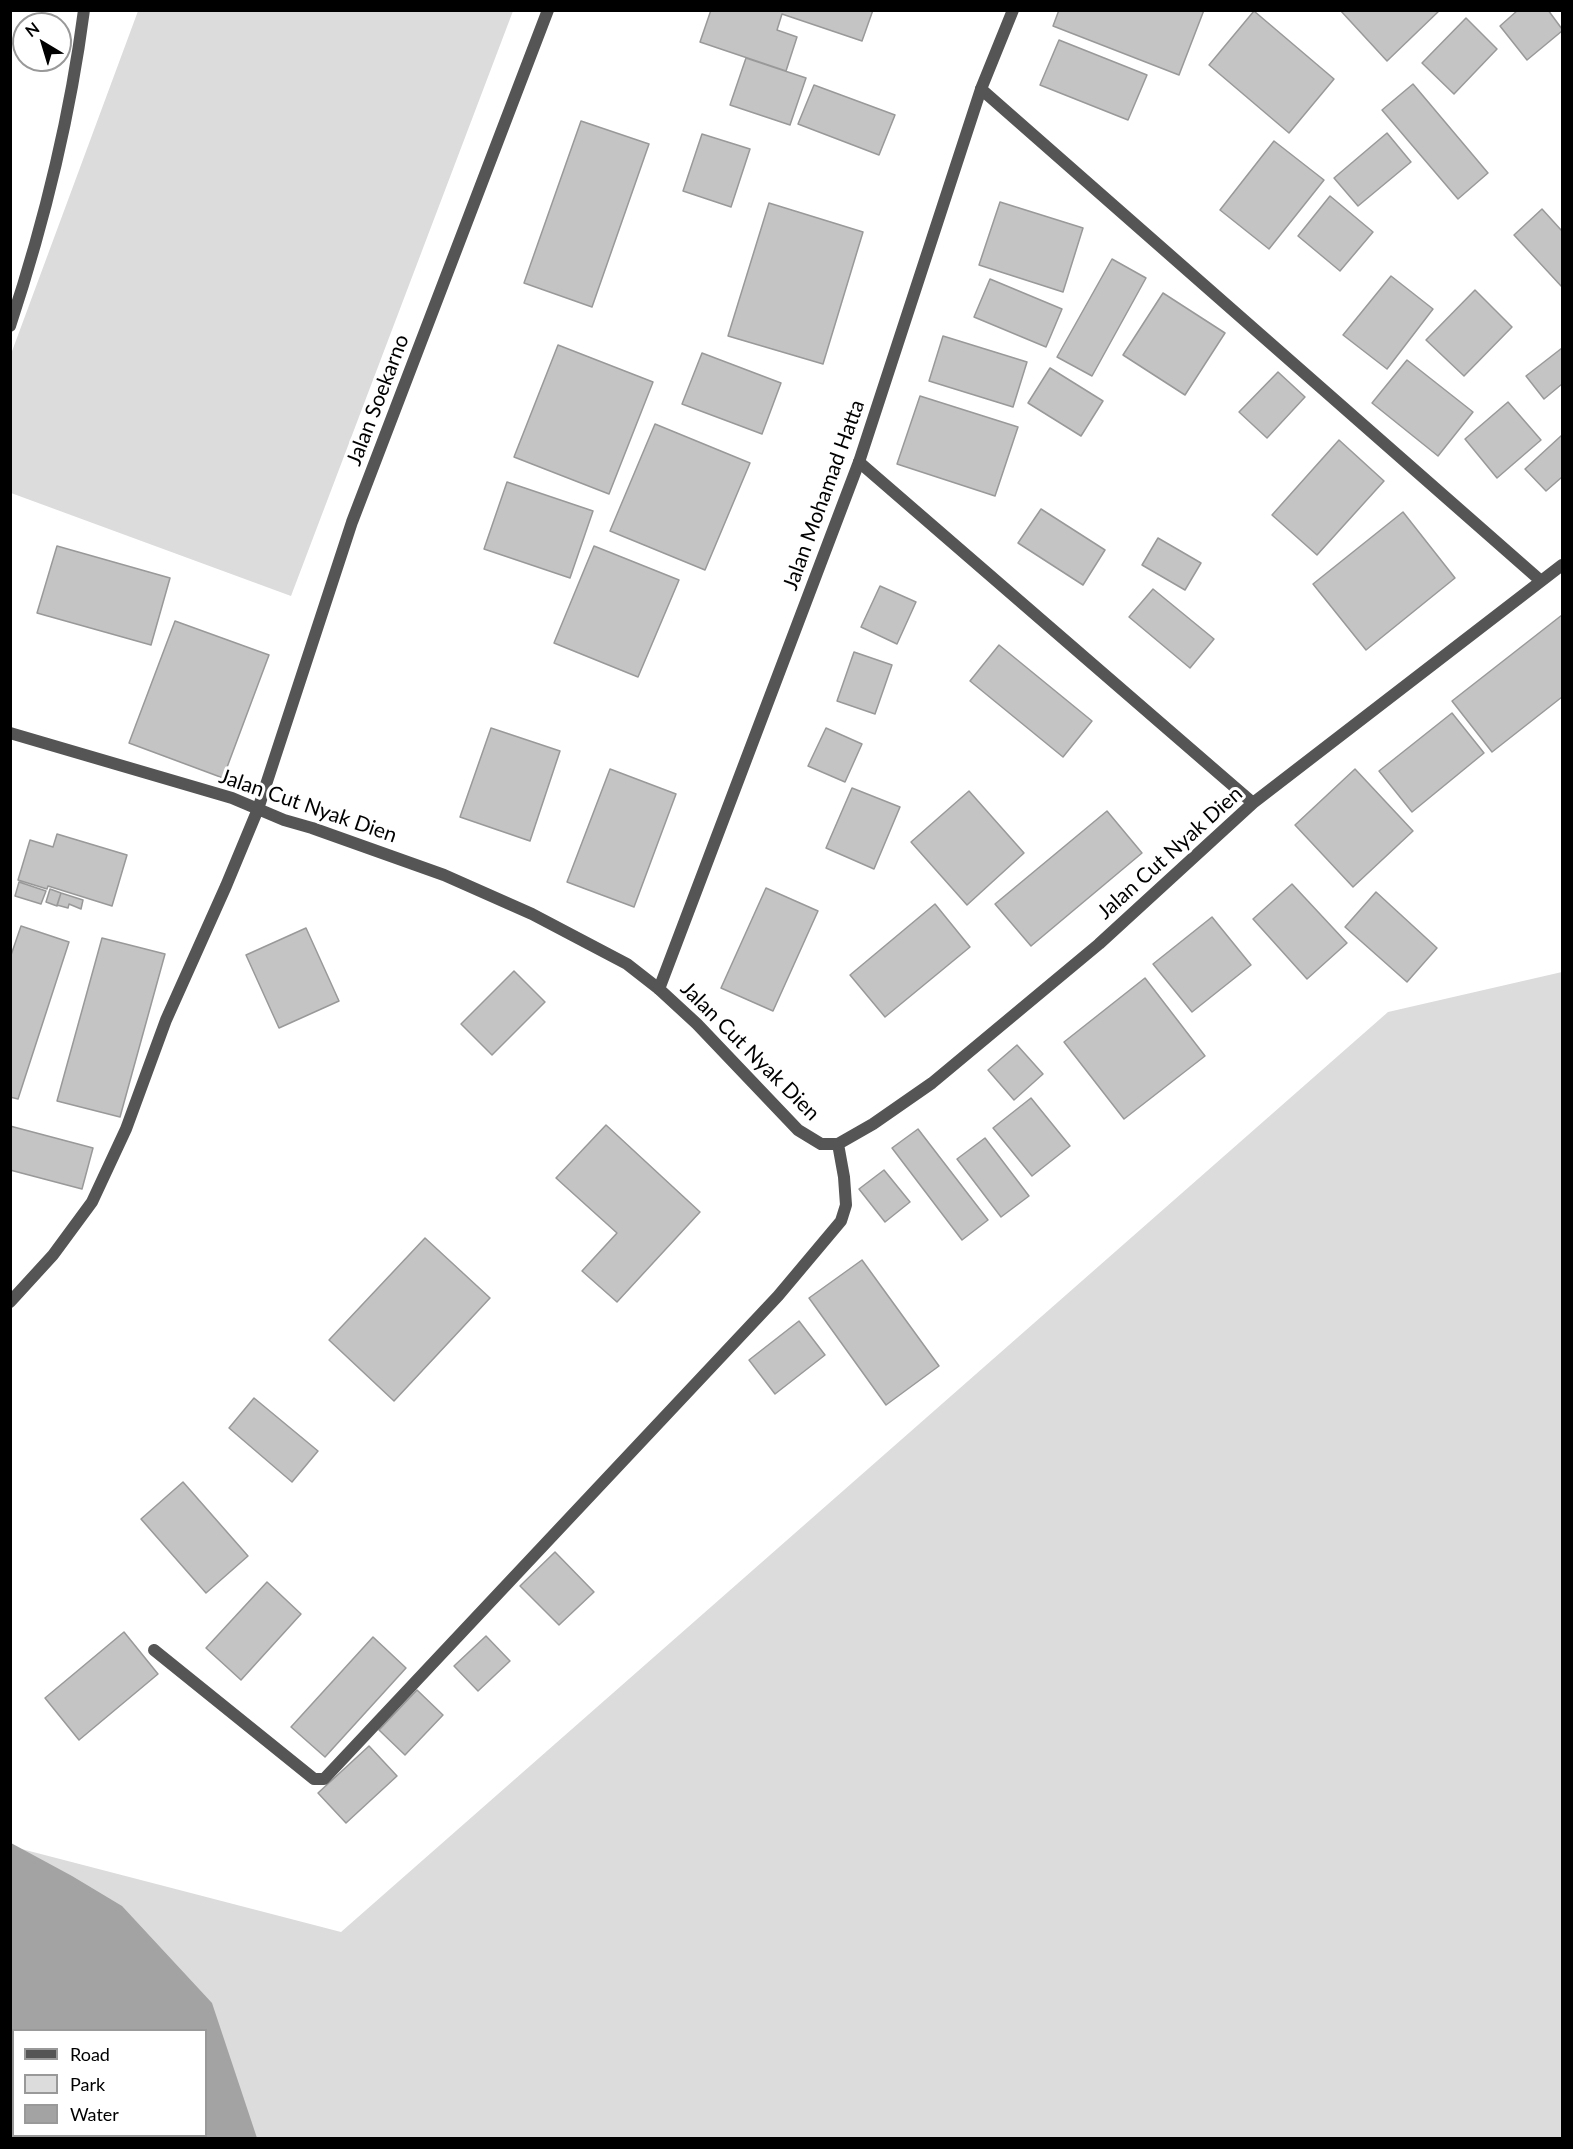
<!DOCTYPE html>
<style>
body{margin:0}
#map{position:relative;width:1573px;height:2149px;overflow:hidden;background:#fff;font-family:Lato,sans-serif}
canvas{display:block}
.frame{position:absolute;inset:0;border:12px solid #000;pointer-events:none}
.legend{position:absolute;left:12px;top:2029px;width:195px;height:108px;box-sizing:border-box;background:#fff;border:2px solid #999;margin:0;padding:8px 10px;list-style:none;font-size:18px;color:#000}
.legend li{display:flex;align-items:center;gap:12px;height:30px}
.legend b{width:30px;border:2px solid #999}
.north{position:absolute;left:12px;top:12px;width:60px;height:60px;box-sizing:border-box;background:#fff;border:2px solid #999;border-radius:50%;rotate:322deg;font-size:16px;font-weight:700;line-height:24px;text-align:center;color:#000}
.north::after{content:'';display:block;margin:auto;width:21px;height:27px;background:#000;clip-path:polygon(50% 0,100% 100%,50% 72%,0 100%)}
</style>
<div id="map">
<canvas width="1573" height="2149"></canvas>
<div class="frame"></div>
<ul class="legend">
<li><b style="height:8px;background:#555"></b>Road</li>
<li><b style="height:16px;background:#dcdcdc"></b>Park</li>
<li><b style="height:16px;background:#a3a3a3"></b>Water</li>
</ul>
<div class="north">N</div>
</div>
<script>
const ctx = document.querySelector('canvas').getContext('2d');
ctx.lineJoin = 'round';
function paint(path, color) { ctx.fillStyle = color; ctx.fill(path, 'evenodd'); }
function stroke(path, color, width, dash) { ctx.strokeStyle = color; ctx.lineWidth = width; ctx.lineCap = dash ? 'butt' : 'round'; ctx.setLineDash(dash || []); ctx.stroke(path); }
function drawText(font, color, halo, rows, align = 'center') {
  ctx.font = font + ' Lato,sans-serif'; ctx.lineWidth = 6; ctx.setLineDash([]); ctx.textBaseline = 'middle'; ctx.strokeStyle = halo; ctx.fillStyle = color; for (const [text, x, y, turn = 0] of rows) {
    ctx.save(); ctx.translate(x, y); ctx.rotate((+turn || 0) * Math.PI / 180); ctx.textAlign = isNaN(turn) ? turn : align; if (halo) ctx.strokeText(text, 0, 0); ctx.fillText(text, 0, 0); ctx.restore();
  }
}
paint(new Path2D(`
 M 138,11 L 513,11 L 291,596 L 11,493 L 11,354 Z
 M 1562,972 L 1562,2138 L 11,2138 L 10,1846 L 341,1932 L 1388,1012 ZM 14,2030 L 206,2030 L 206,2136 L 14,2136 Z`), '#dcdcdc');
paint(new Path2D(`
 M 11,1843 L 72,1876 L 122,1906 L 212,2003 L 257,2138 L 11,2138 ZM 14,2030 L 206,2030 L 206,2136 L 14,2136 Z`), '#a3a3a3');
const building = new Path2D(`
 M 711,10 L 873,10 L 862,41 L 782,14 L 777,30 L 797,37 L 786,71 L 700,42 Z
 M 1059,10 L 1204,10 L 1179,75 L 1053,26 Z
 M 1340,10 L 1440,10 L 1387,61 Z
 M 1518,10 L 1548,10 L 1562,29 L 1562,31 L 1527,60 L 1500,26 Z
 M 1254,11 L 1334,79 L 1289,133 L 1209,65 Z
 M 1466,18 L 1497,49 L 1454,94 L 1422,63 Z
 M 1059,40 L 1147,75 L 1128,120 L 1040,85 Z
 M 746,58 L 806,78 L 790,125 L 730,105 Z
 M 1413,84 L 1488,173 L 1458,199 L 1382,110 Z
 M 814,85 L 895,115 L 879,155 L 798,124 Z
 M 581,121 L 649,144 L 592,307 L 524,283 Z
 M 1387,133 L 1411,162 L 1358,206 L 1334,178 Z
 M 702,134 L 750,149 L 731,207 L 683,191 Z
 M 1274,141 L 1324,180 L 1269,249 L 1220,210 Z
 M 1330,196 L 1373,232 L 1340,271 L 1298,236 Z
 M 1000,202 L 1083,228 L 1063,292 L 979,265 Z
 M 769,203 L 863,232 L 823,364 L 728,336 Z
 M 1542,209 L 1562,231 L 1562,287 L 1514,235 Z
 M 1112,259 L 1146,278 L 1092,376 L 1057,357 Z
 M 1391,276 L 1433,309 L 1387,369 L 1343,335 Z
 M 990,279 L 1062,309 L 1046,347 L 974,317 Z
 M 1475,290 L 1512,327 L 1464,376 L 1426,340 Z
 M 1163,293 L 1225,333 L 1185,395 L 1123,355 Z
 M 943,336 L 1027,362 L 1013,407 L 929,381 Z
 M 558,345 L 653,382 L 609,494 L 514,457 Z
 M 1562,348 L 1562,384 L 1544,399 L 1526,376 Z
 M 702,353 L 781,383 L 762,434 L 682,404 Z
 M 1407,360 L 1473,412 L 1438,456 L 1372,403 Z
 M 1050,368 L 1103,401 L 1081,436 L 1028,403 Z
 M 1278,372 L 1305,397 L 1267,438 L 1239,412 Z
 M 920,396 L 1018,427 L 995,496 L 897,464 Z
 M 1508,402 L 1541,440 L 1497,478 L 1465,439 Z
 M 655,424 L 750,463 L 705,570 L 610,531 Z
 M 1562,435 L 1562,477 L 1546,491 L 1525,469 Z
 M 1339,440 L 1384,481 L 1317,555 L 1272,515 Z
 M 507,482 L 593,511 L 570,578 L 484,549 Z
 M 1041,509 L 1105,550 L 1083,585 L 1018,543 Z
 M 1403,512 L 1455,578 L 1366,650 L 1313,584 Z
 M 1158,538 L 1201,563 L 1185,590 L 1142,565 Z
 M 57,546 L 170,578 L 151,645 L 37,613 Z
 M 594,546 L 679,580 L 638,677 L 554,643 Z
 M 880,586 L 916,602 L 897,644 L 861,627 Z
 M 1153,589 L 1214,639 L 1190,668 L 1129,617 Z
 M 1562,615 L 1562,697 L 1492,752 L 1452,701 Z
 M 175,621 L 269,655 L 223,778 L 129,743 Z
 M 999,645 L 1092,721 L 1063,757 L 970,681 Z
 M 854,652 L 892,665 L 875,714 L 837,701 Z
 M 1452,713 L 1484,753 L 1412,812 L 1379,771 Z
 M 491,728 L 560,751 L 530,841 L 460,817 Z
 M 826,728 L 862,744 L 845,782 L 808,766 Z
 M 610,769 L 676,794 L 634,907 L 567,882 Z
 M 1355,769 L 1413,831 L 1353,887 L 1295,825 Z
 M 852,788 L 900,807 L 874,869 L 826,848 Z
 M 969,791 L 1024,853 L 967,905 L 911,842 Z
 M 1107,811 L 1142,853 L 1031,946 L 995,904 Z
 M 57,834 L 127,855 L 112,906 L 48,886 L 47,889 L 18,880 L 30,840 L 53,847 Z
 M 19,882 L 46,891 L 41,904 L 15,896 Z
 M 1292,884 L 1347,943 L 1307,979 L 1253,919 Z
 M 766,888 L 818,911 L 773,1011 L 721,988 Z
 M 50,889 L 61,893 L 57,906 L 46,902 Z
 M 1376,892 L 1437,948 L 1407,982 L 1345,927 Z
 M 61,893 L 83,900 L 81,909 L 69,904 L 68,908 L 57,905 Z
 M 935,904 L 970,947 L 885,1017 L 850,975 Z
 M 1212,917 L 1251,965 L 1192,1012 L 1153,964 Z
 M 21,926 L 69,942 L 18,1099 L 10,1097 L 10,958 Z
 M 306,928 L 339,1001 L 279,1028 L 246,955 Z
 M 102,938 L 165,954 L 120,1117 L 57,1101 Z
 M 514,971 L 545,1002 L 492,1055 L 461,1024 Z
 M 1145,978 L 1205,1056 L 1124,1119 L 1064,1042 Z
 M 1017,1045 L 1043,1074 L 1014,1100 L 988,1070 Z
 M 1031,1098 L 1070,1146 L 1032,1176 L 993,1128 Z
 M 606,1125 L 700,1212 L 617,1302 L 582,1271 L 617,1233 L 556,1178 Z
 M 10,1126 L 93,1148 L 82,1189 L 10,1170 Z
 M 918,1129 L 988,1220 L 962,1240 L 892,1148 Z
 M 985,1138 L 1029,1196 L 1001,1217 L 957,1159 Z
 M 884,1170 L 910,1202 L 885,1222 L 859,1189 Z
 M 425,1238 L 490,1298 L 394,1401 L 329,1340 Z
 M 862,1260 L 939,1366 L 886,1405 L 809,1298 Z
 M 799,1321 L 825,1355 L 775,1394 L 749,1360 Z
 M 254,1398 L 318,1451 L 292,1482 L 229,1428 Z
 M 183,1482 L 248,1556 L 206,1593 L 141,1519 Z
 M 555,1552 L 594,1592 L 559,1625 L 520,1586 Z
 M 267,1582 L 301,1614 L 241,1680 L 206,1648 Z
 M 124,1632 L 158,1674 L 79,1740 L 45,1698 Z
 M 486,1636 L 510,1661 L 478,1691 L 454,1666 Z
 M 373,1637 L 406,1668 L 325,1757 L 291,1727 Z
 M 417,1690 L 443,1715 L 405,1755 L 379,1730 Z
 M 369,1746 L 397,1776 L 346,1823 L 318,1793 Z`);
paint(building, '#c4c4c4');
stroke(building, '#999', 1.5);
stroke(new Path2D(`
 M 981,89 L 1541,581
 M 10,326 C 44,223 70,118 84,10
 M 859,462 L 1253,803
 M 10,733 L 232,798 L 284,820 L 312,828 L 444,875 L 532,914 L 627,964 L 659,989 L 697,1024 L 798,1130 L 821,1144 L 838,1144 L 873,1124 L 932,1083 L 1099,944 L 1253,803 L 1562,565
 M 10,1302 L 53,1255 L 92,1202 L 126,1129 L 166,1020 L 226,886 L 258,809 L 352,522 L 548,10
 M 154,1650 L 314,1779 L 324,1779 L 778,1296 L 841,1221 L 846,1205 L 844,1177 L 838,1144`), '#555', 12);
stroke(new Path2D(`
 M 659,989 L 859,462 L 981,89 L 1013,10`), '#555', 12);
drawText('21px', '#000', '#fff', [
 ["Jalan Soekarno",378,400,-69],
 ["Jalan Mohamad Hatta",824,495,-70],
 ["Jalan Cut Nyak Dien",308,806,19],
 ["Jalan Cut Nyak Dien",1170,853,-42],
 ["Jalan Cut Nyak Dien",750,1051,45]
]);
</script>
